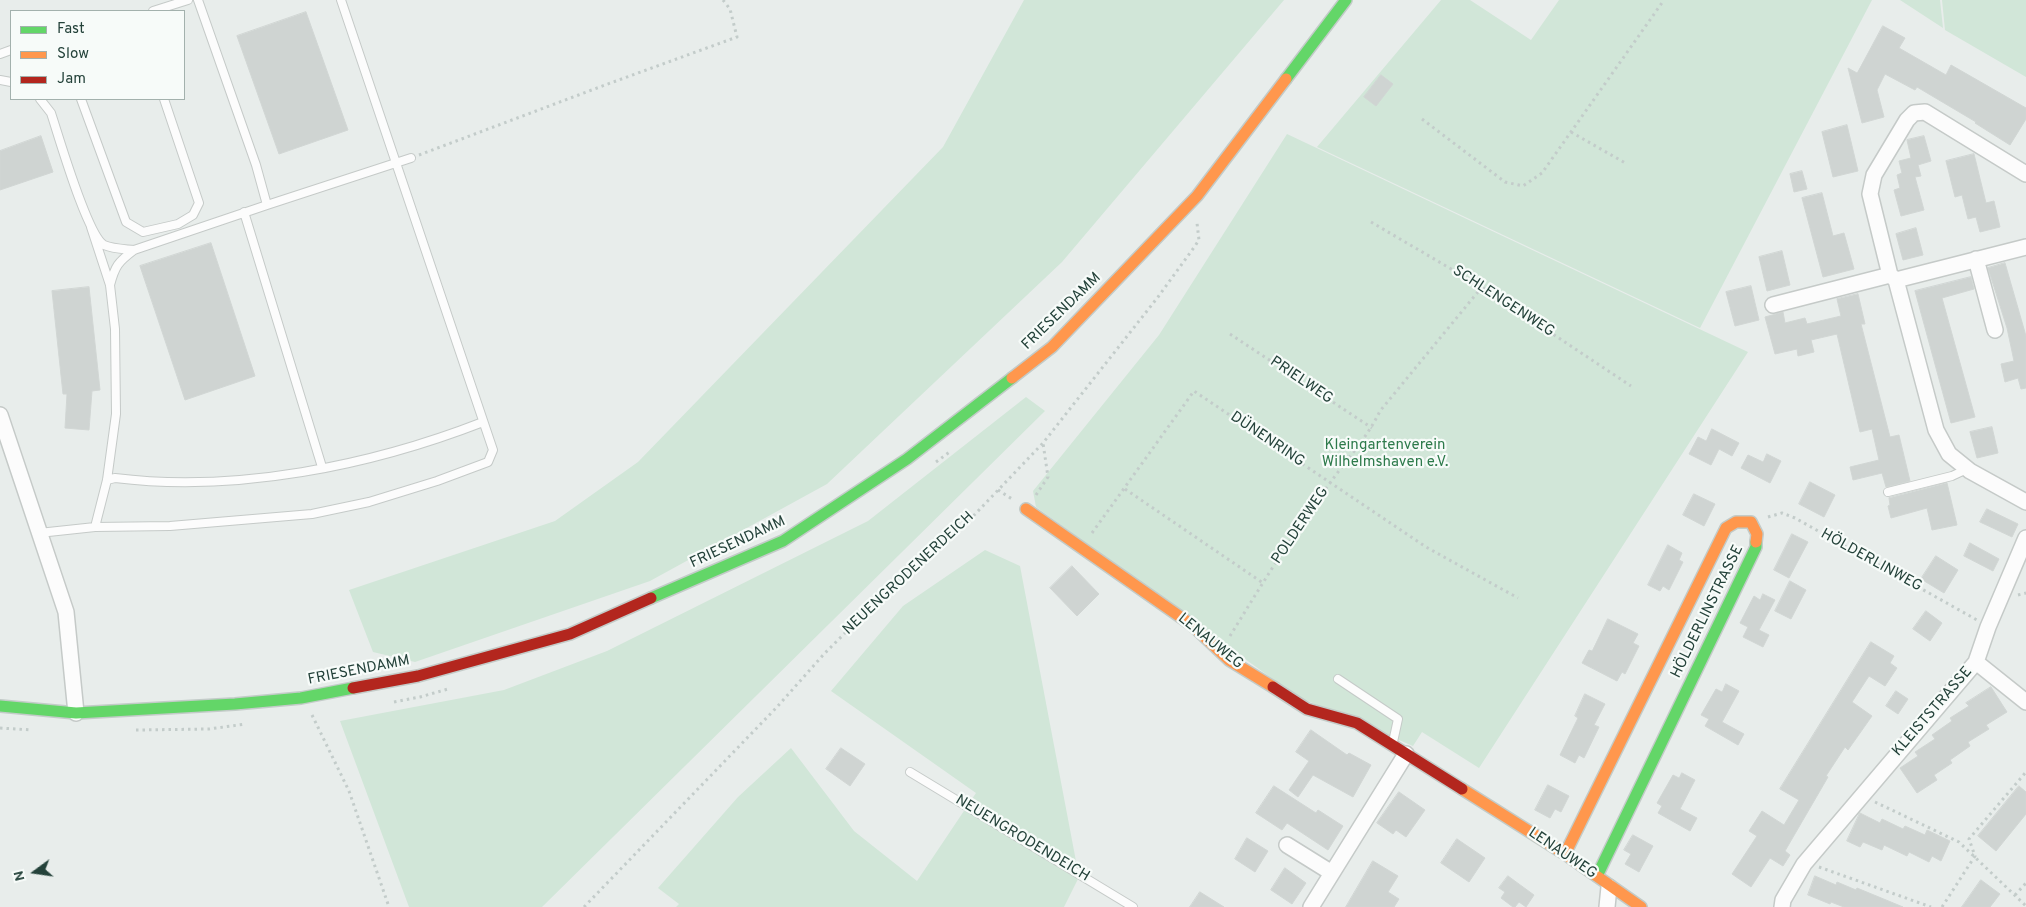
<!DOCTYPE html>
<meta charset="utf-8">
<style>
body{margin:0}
#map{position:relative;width:2026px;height:907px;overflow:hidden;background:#e8edeb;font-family:Overpass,sans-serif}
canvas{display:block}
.legend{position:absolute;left:10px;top:10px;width:175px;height:90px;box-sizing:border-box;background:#f7fbf9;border:1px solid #a3b1ad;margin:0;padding:6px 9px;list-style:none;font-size:15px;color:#24423a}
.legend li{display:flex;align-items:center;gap:10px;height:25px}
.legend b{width:25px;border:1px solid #a3b1ad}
.north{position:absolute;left:10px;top:847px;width:50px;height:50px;-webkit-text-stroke:4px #f7fbf9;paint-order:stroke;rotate:256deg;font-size:14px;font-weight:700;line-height:20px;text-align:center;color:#24423a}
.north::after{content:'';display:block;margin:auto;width:18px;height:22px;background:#24423a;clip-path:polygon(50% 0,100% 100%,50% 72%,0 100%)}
</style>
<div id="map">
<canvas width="2026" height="907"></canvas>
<ul class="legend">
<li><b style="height:6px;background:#63d668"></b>Fast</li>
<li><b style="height:6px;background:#ff974d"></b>Slow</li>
<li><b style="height:6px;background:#b3261e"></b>Jam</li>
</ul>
<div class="north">N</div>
</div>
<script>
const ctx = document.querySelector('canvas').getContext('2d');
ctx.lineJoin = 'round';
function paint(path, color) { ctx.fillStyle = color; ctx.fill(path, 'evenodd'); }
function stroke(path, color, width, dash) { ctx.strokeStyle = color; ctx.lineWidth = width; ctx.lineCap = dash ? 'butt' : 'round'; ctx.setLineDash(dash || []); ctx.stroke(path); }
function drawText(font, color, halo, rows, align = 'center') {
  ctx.font = font + ' Overpass,sans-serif'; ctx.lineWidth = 4.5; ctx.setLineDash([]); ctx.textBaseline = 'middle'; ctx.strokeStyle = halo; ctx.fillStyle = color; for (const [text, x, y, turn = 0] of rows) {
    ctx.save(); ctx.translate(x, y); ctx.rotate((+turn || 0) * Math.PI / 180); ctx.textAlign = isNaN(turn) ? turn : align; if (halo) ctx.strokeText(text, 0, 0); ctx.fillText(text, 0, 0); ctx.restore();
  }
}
paint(new Path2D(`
 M 1024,0 L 1284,0 L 1062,262 L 827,484 L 650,581 L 415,662 L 373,652 L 349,590 L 555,521 L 638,462 L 943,147 Z
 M 1441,0 L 1470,0 L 1531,40 L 1559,0 L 1872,0 L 1700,328 L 1317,147 Z
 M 1900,0 L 1940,0 L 1943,28 Z
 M 1942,0 L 2026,0 L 2026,77 L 1945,30 Z
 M 1287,134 L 1748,352 L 1479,768 L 1422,732 L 1413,746 L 1296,696 L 1036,507 L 1033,491 L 1159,335 Z
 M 1026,397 L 1045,411 L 542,907 L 409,907 L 340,721 L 504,690 L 607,651 L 868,521 Z
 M 985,550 L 1020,566 L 1079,877 L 1064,907 L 676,907 L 679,904 L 658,888 L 738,797 L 791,748 L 854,831 L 917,881 L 976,793 L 831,691 L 903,606 Z`), '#d1e6d8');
const building = new Path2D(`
 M 306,12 L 348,130 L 279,154 L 237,36 Z
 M 1883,26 L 1905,38 L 1899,48 L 1946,75 L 1951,65 L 2026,108 L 2026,119 L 2010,145 L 1975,123 L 1976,122 L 1917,87 L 1915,90 L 1885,74 L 1877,90 L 1884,117 L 1862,123 L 1848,68 L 1857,73 Z
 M 1381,75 L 1393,84 L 1376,106 L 1364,97 Z
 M 1847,125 L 1858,171 L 1833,177 L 1822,132 Z
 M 41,136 L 53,172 L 0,190 L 0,151 Z
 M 1924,136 L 1931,161 L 1918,165 L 1921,176 L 1915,177 L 1924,210 L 1901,216 L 1894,190 L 1900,188 L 1897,175 L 1902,173 L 1899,161 L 1911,158 L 1907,140 Z
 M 1974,154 L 1986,203 L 1994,201 L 2000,227 L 1980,232 L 1976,217 L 1968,219 L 1962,195 L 1955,197 L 1946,161 Z
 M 1802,171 L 1807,189 L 1794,192 L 1790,174 Z
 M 1822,193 L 1833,236 L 1844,233 L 1854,269 L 1823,277 L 1802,198 Z
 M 1916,228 L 1923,255 L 1903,260 L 1896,234 Z
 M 211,243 L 255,376 L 185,400 L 140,266 Z
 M 1782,251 L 1790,285 L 1767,291 L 1759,257 Z
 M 2005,263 L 2026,336 L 2026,388 L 2021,389 L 2018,378 L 2005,382 L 2001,364 L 2014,361 L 2007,328 L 1988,268 Z
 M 1971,277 L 1974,289 L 1942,298 L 1975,417 L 1951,423 L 1915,291 Z
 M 1751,286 L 1759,320 L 1735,326 L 1726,292 Z
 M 89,287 L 100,390 L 92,391 L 89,430 L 65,428 L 67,394 L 63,394 L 52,291 Z
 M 1858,294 L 1865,324 L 1861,324 L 1890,437 L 1899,435 L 1910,481 L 1886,487 L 1882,473 L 1853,480 L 1850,467 L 1879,460 L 1872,429 L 1860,432 L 1837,334 L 1811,340 L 1814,352 L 1798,356 L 1797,349 L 1775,354 L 1765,317 L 1783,312 L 1785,323 L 1805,318 L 1807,324 L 1841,316 L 1837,299 Z
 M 1992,427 L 1998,453 L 1977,458 L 1970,432 Z
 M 1712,429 L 1739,443 L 1732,456 L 1719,449 L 1711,465 L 1689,454 L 1698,437 L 1706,441 Z
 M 1767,454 L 1781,461 L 1770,483 L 1741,468 L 1748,455 L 1763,462 Z
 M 1810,482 L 1835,495 L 1824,517 L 1799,504 Z
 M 1947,483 L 1957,525 L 1932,530 L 1927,508 L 1891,518 L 1888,506 L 1890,505 L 1889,498 Z
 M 1694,494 L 1715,504 L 1704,526 L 1683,515 Z
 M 1987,509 L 2018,524 L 2012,537 L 1980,522 Z
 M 1792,534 L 1808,542 L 1789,578 L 1774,570 Z
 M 1970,543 L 1999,559 L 1993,571 L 1964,556 Z
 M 1668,545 L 1682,553 L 1679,560 L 1683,562 L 1669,590 L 1663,586 L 1660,591 L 1648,585 Z
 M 1936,556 L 1958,570 L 1944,593 L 1921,579 Z
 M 1072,566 L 1099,594 L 1077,616 L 1050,588 Z
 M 1790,581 L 1806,590 L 1791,619 L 1775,611 Z
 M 1763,594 L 1775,600 L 1759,630 L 1769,635 L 1763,647 L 1743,637 L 1748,627 L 1740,623 L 1754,596 L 1760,600 Z
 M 1926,611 L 1942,623 L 1930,641 L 1913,629 Z
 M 1608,619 L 1638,634 L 1633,643 L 1639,646 L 1625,674 L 1622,672 L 1617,681 L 1582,663 L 1589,650 L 1592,651 Z
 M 1871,642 L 1894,656 L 1890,663 L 1897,668 L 1885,686 L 1869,676 L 1852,702 L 1872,716 L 1848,750 L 1845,747 L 1826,776 L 1828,777 L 1785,851 L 1790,855 L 1783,866 L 1770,858 L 1751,887 L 1732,874 L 1757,836 L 1749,831 L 1762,811 L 1784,825 L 1799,800 L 1780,789 Z
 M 1726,684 L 1739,691 L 1722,722 L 1744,734 L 1738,745 L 1705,726 L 1709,719 L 1701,715 L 1716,689 L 1722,692 Z
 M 1991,687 L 2007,712 L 1986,725 L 1989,729 L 1968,742 L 1970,746 L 1950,760 L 1952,763 L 1934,775 L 1937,780 L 1917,793 L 1900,768 L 1918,756 L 1915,752 L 1935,739 L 1932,735 L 1952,721 L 1950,718 L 1969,706 L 1966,703 Z
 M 1896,691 L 1908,699 L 1898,714 L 1886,706 Z
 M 1585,694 L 1605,704 L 1594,725 L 1599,727 L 1584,758 L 1579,755 L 1575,763 L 1560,755 L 1578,718 L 1575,716 Z
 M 1311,730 L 1347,755 L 1349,753 L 1371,765 L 1353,797 L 1313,775 L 1298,797 L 1289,790 L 1309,761 L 1296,752 Z
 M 841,748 L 865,764 L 850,786 L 826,769 Z
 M 1682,773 L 1695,780 L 1680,809 L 1697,818 L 1690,831 L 1658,813 L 1662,806 L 1657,803 L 1673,775 L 1679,778 Z
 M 1548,785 L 1569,796 L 1561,812 L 1555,809 L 1550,818 L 1535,810 Z
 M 1274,786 L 1316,813 L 1318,810 L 1343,826 L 1328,850 L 1287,823 L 1282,830 L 1256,813 Z
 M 2019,786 L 2026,792 L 2026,814 L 1996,851 L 1978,836 Z
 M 1399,792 L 1425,810 L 1406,837 L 1396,830 L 1393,834 L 1377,823 Z
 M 1860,813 L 1880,823 L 1882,819 L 1903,829 L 1905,826 L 1925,835 L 1927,830 L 1950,841 L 1941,861 L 1932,856 L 1929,862 L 1909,852 L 1907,856 L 1884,845 L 1882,850 L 1863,842 L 1860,847 L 1847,841 Z
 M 1633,835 L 1653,846 L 1639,872 L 1625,864 L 1631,854 L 1624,850 Z
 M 1247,838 L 1268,851 L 1255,872 L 1235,859 Z
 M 1457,839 L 1485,858 L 1469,882 L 1441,863 Z
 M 1373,861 L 1398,876 L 1388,892 L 1399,899 L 1394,907 L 1346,907 Z
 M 1285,868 L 1306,883 L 1292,904 L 1271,890 Z
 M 1508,876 L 1534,895 L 1526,907 L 1519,902 L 1515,907 L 1513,907 L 1501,898 L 1505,892 L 1499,888 Z
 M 1815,876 L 1836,885 L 1837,882 L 1856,890 L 1857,888 L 1903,907 L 1844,907 L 1831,902 L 1830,904 L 1808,895 Z
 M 1981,880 L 2000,894 L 1990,907 L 1962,907 Z
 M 1200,892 L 1224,907 L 1190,907 Z`);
paint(building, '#cfd4d2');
stroke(building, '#d1d6d4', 1);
const lane = new Path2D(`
 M 153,11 L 188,0
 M 0,54 L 11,50
 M 0,80 L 11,82
 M 40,99 L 51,113 C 59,137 87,235 104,245 C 113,249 125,249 134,250
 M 81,99 L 126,222 L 143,232 L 178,224 L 193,215 L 199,203 L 164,99
 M 267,205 L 411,158
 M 244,212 L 322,467
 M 91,227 L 110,285 L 115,329 L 116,414 L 107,480 L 95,527
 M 110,285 C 115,266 118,262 134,250 L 267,205 L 256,165 L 198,0
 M 107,480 L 115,478 C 236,493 370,466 483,422
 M 1888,492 L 1952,476 L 1967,469
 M 39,533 L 95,527 L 170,526 L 312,514 L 369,502 L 437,481 L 488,462 L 493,450 L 341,0
 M 1338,679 L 1398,719 L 1393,742
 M 910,772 L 1133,907`);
const street = new Path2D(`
 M 2026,174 L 1925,112 L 1914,113 L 1907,120 L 1874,175 L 1870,194 L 1890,275 L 1896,280 L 1936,430 L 1949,454 L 1970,471 L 2026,502
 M 1976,259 L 1995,330
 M 1896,280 L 2026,247
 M 1773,305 L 1890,275
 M 0,415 L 66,612 L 76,713
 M 1976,662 L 2026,702
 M 1287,845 L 1332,873
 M 1311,907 L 1406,754
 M 1607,907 L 1609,887
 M 1782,907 L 1783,900 L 1804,864 L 1976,662 L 1988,627 L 2026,538`);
const fast = new Path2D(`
 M 1286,79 L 1346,0
 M 651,598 L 783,541 L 907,459 L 1012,378
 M 0,706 L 76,713 L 235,704 L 301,698 L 353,688
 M 1597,876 L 1756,547 L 1756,542`);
const slow = new Path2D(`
 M 1012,378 L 1052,347 L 1197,196 L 1286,79
 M 1026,509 L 1192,625 L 1229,660 L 1273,687
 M 1462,789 L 1565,854 L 1641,907
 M 1565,854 L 1726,528 L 1736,522 L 1751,522 L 1757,534 L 1756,542`);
const jam = new Path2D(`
 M 1273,687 L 1307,709 L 1357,723 L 1462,789
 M 353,688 L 418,676 L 570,634 L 651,598`);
stroke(lane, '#c5cac8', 10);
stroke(street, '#c5cac8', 18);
stroke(fast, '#c3cbc8', 14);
stroke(slow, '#c3cbc8', 14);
stroke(jam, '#c3cbc8', 14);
stroke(new Path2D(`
 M 1422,119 L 1505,182 L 1523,186 L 1542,173 L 1664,0
 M 1571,132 L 1627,164
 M 419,155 L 605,85 L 737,37 L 730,9 L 723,0
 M 1371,222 L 1482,287 L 1631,386
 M 1230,334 L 1372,428
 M 936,462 L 951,451
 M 1125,489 L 1263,583
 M 998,490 L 1012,499
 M 1036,495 L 1048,477 L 1043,443
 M 1768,517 L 1782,513 L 1795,518 L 1977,620
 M 1092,533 L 1194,391 L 1426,547 L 1518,598
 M 2018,595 L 2026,593
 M 1230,636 C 1262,584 1294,532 1330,483 C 1347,459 1367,438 1380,411 L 1482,287
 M 394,702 L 420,697 L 448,689
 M 312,715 L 349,791 L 389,907
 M 0,728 L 32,730
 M 136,730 L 209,729 L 246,724
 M 1875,802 L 1959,842 L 2026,906
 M 1819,867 L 1931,907
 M 2015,895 L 2026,883
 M 584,907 L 777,707 L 824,654 L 870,608 L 959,531 L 1043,443 L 1158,297 L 1195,246 L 1199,240 L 1197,223
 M 1942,907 L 1975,856 L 1969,839 L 2026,772`), '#c3ccca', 3, [2.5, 4]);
stroke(lane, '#fcfcfc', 8);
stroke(street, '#fcfcfc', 15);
stroke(fast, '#63d668', 11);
stroke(slow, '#ff974d', 11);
stroke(jam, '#b3261e', 11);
drawText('15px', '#24423a', '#f7fbf9', [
 ["SCHLENGENWEG",1503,302,33],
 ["FRIESENDAMM",1062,312,-44],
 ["PRIELWEG",1301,381,34],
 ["DÜNENRING",1267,440,34],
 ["POLDERWEG",1301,526,-56],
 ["FRIESENDAMM",738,543,-25],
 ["HÖLDERLINWEG",1871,561,29],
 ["NEUENGRODENERDEICH",909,574,-43],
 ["HÖLDERLINSTRASSE",1708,612,-64],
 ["LENAUWEG",1210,642,39],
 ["FRIESENDAMM",359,671,-11],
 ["KLEISTSTRASSE",1933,712,-49],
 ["NEUENGRODENDEICH",1022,839,31],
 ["LENAUWEG",1562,854,34]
]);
drawText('15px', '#2d7a4b', '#f7fbf9', [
 ["Kleingartenverein",1385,446],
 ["Wilhelmshaven e.V.",1385,463]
]);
</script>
